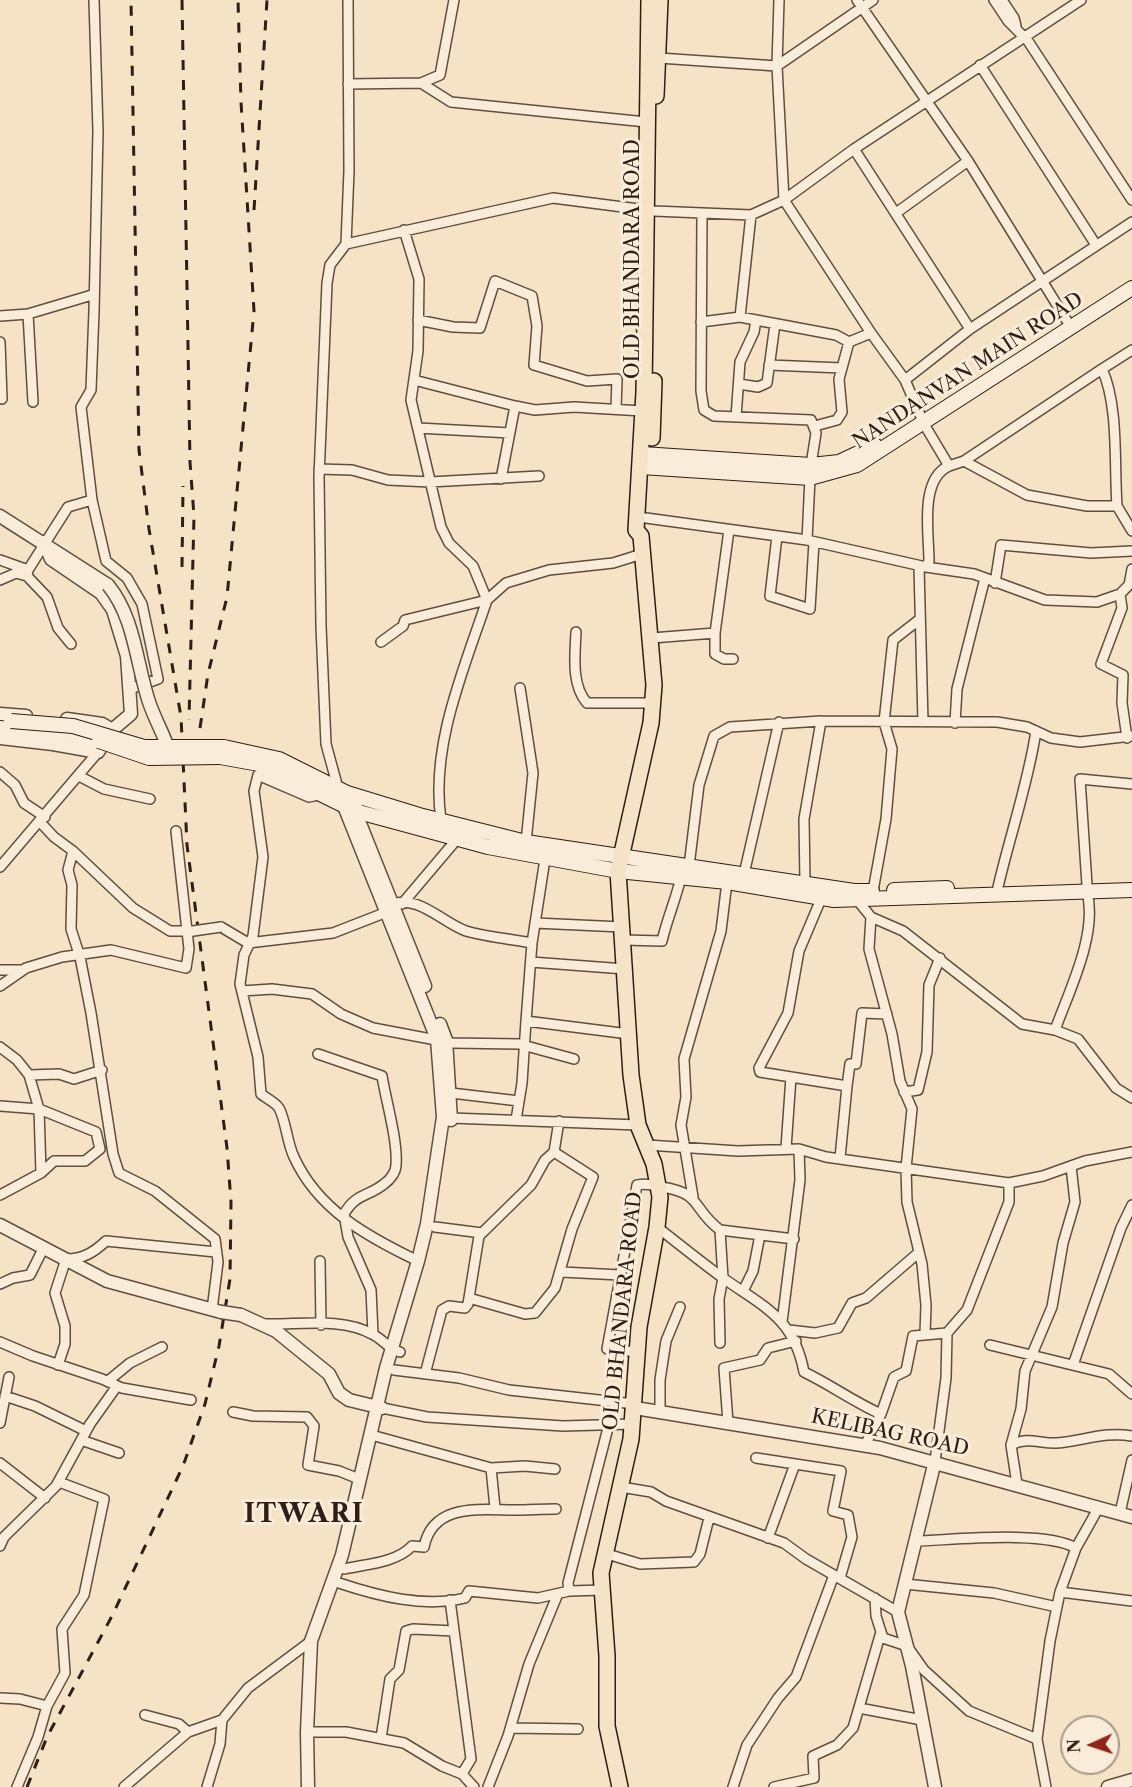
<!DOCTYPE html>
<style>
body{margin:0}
#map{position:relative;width:1132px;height:1787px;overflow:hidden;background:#f6e2c4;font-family:"Libre Caslon Text",serif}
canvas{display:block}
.north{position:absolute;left:1060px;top:1715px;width:60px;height:60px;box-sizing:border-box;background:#f9ecd9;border:2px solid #a89a8b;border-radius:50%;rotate:267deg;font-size:16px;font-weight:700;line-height:24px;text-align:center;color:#2e1e15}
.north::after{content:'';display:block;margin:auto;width:21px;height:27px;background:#8f2418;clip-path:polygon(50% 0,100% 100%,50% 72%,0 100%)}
</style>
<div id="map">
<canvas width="1132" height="1787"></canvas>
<div class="north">N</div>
</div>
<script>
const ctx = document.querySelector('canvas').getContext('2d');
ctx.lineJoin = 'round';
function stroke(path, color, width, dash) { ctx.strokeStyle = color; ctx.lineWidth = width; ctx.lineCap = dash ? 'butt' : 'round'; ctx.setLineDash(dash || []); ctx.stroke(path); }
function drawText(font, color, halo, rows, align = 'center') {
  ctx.font = font + ' "Libre Caslon Text",serif'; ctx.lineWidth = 6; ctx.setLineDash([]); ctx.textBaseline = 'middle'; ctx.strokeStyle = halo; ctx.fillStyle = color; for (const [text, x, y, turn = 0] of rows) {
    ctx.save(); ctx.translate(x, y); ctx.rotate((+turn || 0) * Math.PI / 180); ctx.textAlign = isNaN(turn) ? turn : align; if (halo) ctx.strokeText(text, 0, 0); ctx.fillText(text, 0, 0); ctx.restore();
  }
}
const minor = new Path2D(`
 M 94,0 L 98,131 L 94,311 L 91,390 L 81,407 L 92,500 L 106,561 L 127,578 L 142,604 L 158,679 L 130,689
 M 348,0 L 349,171 L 346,244 L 553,198 L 654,211 L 751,215 L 784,200 L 854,149 L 1081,0
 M 779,0 L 777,66 L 784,200 L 871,333 L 905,380 L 924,424 L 949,466 C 919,479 929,534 929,561 L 926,567 L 807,540
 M 857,0 L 968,161 L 1067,321
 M 994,0 L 1008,21 L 1023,36
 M 1002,0 L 1014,18 L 1016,26
 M 1028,41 L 1132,200
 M 659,58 L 777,66 L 873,0
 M 980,65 L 1096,245
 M 421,83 L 440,75 L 454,0
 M 348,84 L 421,83 L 451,102 L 646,122
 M 854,149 L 970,329
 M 702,213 L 701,391 L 704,410 L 714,416 L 811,420 L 816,433 L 811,465
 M 896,213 L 968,161
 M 404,230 L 419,279 L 418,351 L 411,400 L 441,527 L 449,543 L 473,566 L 487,600 L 506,583 L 549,570 L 613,563 L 642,554
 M 28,314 L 33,402
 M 0,316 L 28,314 L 92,295
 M 740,317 L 751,215
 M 418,320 L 453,327 L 480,328 L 495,281 L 532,296 L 537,326 L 534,365 L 587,381 L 617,379 L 616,409
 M 701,322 L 740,317 L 836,335 L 849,342
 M 0,342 L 2,399
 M 769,365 L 842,368
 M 1102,369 L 1132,350
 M 414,380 L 515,406
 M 905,380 L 970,329 L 1132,222
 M 739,384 L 758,387 L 767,383 L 775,324
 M 736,417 L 740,362 L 754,332 L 756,320
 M 815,426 L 837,420 L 842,412 L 839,379 L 849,342 L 871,333
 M 418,428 L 510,433
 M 964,461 L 1102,369 C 1119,406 1114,465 1117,506
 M 949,466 L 964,461 L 1027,495 L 1087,506 L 1117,506 L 1132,531
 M 319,469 L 352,470 L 388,480 L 430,482 L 539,476
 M 501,479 L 515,406 L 535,410 L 574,407 L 643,411
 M 646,518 L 807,540 L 810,478
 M 777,536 L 770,596 L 810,609 L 814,542
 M 0,560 L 28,570
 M 919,567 L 923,722
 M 926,567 L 974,574 L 1045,600 L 1097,602 L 1120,594 L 1129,585 L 1132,569
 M 0,580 L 16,573 L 27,576
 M 995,583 L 1001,545 L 1091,553 L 1132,551
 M 1120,594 L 1122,608 L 1101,664 L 1123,675 L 1122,703 L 1127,738
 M 576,632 C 575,655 571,685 587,703 L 653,703
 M 715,633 L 729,530
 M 652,638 L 715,633 L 715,654 L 724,659 L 733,659
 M 381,642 L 403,626 L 405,620 L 487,600
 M 71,644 L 58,628 L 47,597 L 27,576 L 28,570 L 68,507 L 92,500
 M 520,688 L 533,773 L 526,842
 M 955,723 L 957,689 L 985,578
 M 0,772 L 15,785 L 24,803 L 45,817
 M 79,776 L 104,789 L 150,799
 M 338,788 L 326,744 L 321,626 L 319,477 L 327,283 L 330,265 L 346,244
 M 323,794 L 309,797 L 258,775 L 254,791 L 263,857 L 253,936 L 244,955 L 240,984 L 258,1057 L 261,1094 C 266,1098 276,1103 279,1108 C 286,1121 287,1143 294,1157 C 318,1210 368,1237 418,1261
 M 441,820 C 430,746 464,669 487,600
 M 40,822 L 54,837 L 73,851 L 133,908 L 170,931 L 192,931
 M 73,851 L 68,870 L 72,885 L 71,929 L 80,957 L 91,1013 L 113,1154 L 119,1173 L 155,1191 L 215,1239 L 218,1262 L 212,1310
 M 689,866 L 699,785 L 714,736 L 730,727 L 821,721 L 997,722 L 1027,727 L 1051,738 L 1080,742 L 1132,736
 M 0,867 L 98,752
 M 744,874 L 779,722
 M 805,883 L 804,819 L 821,721
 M 1087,885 L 1080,779 L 1132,784
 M 998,887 C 1010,835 1028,784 1036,731
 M 873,891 L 886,819 L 892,749 L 884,722 L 893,640 L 920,619
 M 858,901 L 871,917 L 903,931 L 1022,1024 L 1055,1030 L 1078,1039 L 1116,1088 L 1132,1098
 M 402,904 L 457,839
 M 388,905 C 418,893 441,922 466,931 C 487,937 511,939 532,943 L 545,859
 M 871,917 L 869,949 L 892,1034 L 900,1081 L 912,1109 L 906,1168 L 907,1202 L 922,1264 L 926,1305 L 925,1334
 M 535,923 L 622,927
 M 221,927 L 248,943 L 333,933 L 392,910
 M 623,940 L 662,941 C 667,919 676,899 681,877
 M 532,943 L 526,1021 L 629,1034
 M 531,962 L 625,969
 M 0,970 L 23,970
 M 0,986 L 26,968 L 62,957 L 111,950 L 186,968 L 189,949 L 176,831
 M 242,991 L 272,989 L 312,994 L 341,1014 L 373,1028 L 452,1043 L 519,1044 L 574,1059
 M 1055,1030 C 1069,991 1098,934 1087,892
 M 0,1047 L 17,1060 L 29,1075 L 59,1074 L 74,1079 L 102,1070
 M 318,1054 L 382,1076 C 386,1101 398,1141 396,1165 C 396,1172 390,1180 384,1184 C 368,1197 356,1193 344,1214 L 348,1237 L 371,1290 L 373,1334
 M 29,1075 L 39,1109 L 41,1173
 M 791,1077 L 760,1072 L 759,1068 L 788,1013 L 799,951 L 821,899
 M 904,1092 L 918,1090 L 927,1052 L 929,985 L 940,958
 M 451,1093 L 519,1101
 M 0,1106 L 39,1109 L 96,1132 L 100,1149 L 85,1161 L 54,1161 L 41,1173 L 0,1195
 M 451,1118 L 638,1125
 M 516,1120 L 522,1083 L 526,1021
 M 647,1145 L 738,1151 L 799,1149 L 826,1157 L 1009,1183 L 1043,1176 L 1085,1161 L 1132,1152
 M 786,1148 L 791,1077 L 847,1086 L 850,1064 L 856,1064 L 862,1013 L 887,1014
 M 840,1158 L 847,1086
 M 693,1197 L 681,1125 L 686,1097 L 684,1059 L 721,931 L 727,882
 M 435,1227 L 482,1233
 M 657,1227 C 679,1244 701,1262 723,1278 C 764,1307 794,1318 804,1372 C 831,1385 854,1402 881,1414 L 865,1445
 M 720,1230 L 794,1239
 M 320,1261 L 321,1325
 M 562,1272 L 620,1275
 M 0,1284 L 13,1278 L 30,1275 L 44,1247
 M 743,1291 L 753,1271 L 760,1235
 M 469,1298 L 525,1314 L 535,1313 L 555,1288 L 572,1229 L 593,1177 L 554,1152
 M 782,1322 L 800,1180 L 799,1149
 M 265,1324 C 299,1325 342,1317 372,1334 C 383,1339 388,1349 400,1352
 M 789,1330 L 815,1333 L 838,1328 L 852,1303 L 866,1298 L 917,1254
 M 0,1342 L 33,1356 L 102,1379 L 122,1388 L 191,1400
 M 990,1345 L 1109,1374 L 1132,1394
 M 638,1352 L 607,1349 L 635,1196 L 637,1185 C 646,1183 653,1185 661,1187 C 703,1193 691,1208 720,1230 L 723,1278 L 719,1299 L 720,1343
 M 58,1365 L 65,1344 L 65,1326 L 55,1293 L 66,1259 C 83,1259 93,1253 106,1241 L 216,1252
 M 1073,1365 L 1121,1228 L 1132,1205
 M 394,1370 L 459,1378 L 509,1390 L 635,1404
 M 425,1374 L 442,1310 L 449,1306 L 465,1308 L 468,1304 L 479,1236 L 531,1185 L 545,1160 L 554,1152 L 559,1121
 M 108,1381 L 130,1363 L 162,1347
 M 5,1396 L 35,1406 L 86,1431
 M 382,1408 L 427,1417 L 563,1426 L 633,1424
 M 233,1412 L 253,1416 L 307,1417 L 314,1426 L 308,1465 L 339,1471 L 359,1479
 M 660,1413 L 660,1380 L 666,1341 L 680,1307
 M 881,1414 L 894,1377 L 906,1371 L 913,1336 L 947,1333
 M 0,1423 L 9,1377
 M 728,1423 L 724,1368 L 760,1360 L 768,1348 L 796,1341
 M 375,1436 L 491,1468 L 495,1508
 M 81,1440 L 119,1453
 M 1011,1445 L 1021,1409 L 1025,1371 L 1052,1307 L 1063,1243 L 1075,1202 L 1071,1166
 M 756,1458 L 841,1471 L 833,1511 L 848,1515 L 852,1537 L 840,1578
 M 935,1461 L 946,1378 L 947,1333 L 967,1310 L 1009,1202 L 1009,1183
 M 0,1463 L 45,1498
 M 491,1468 L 525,1466 L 555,1469
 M 1017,1484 L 1011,1445 C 1028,1436 1040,1444 1057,1443 C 1083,1441 1106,1431 1132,1436
 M 621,1487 L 651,1492 L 666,1501 L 784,1543 L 806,1559 L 898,1612
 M 1120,1513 L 1132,1460
 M 768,1538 L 795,1464
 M 915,1541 C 954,1540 1044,1530 1076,1548
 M 0,1546 L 4,1537 L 56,1486 L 90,1424 L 117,1386
 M 604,1553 L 640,1564 L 694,1562 L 700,1554 L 709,1518
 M 344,1569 C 366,1564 396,1563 412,1546 L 424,1547 C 433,1503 479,1510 514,1510 C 528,1510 542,1509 556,1509
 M 339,1583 C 378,1596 424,1608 465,1598 L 469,1591 L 538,1598 L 569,1591 L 603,1590
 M 905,1584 L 994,1593 L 1057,1607
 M 569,1591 L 568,1583 L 609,1424
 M 1060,1592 L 1132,1601
 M 875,1598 L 876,1616 L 883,1638 L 907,1646 L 924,1670 L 969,1711 L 1037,1739
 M 450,1600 L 471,1759 L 462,1774
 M 0,1698 L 20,1699 L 47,1706 L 38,1737 L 17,1787
 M 47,1706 L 65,1673 L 62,1629 L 84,1595 L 104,1499 L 59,1482
 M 859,1708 L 922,1720
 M 145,1715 L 179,1724 L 188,1732
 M 511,1728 L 578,1729
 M 314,1732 L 346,1732 L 404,1743 L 442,1766 L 462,1774 L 474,1787
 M 381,1738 L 390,1679 L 399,1670 L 406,1631 L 413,1629 L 454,1631
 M 124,1787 L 188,1732 L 222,1720 L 248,1688 L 311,1641
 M 207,1787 L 220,1744 L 222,1720
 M 488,1787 L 508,1736 L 529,1664 L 557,1596
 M 733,1787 L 747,1745 L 778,1698 L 796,1677 L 834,1575
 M 774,1787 L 814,1778 L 813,1756 L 837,1745 L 853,1728 L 881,1632
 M 1046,1787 L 1037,1739 L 1050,1641 L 1060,1592 L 1076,1548 L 1099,1507`);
const tertiary = new Path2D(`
 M 0,516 L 108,585
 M 0,714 L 26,716
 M 67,719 L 102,724 L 112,730
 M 0,738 L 53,744 L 98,752 L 112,730 L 131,714 L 127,656 L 113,610 L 101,593 L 51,559 L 44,542
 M 356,804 L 355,811 L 425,986
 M 440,1024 L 446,1040 L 451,1120
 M 0,1225 L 107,1281 L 221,1312
 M 241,1315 L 276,1331 L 329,1374 L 339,1393 L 349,1400 L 382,1408
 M 635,1408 L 880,1448 L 1132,1517
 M 935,1461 L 898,1612 L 912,1666 L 935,1787
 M 308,1787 L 307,1732 L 311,1641 L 342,1555 L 386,1368 L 418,1261 L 427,1224 L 443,1117 L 437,1039 L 344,806 L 345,801
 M 1108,1787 L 1132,1780`);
const secondary = new Path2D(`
 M 642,454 L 811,465 L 839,462 L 875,445
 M 641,467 L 810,478 L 857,465 L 1132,288
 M 0,728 L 63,733 L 94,739
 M 224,747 L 279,759 L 347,793 L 419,815 L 526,842 L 854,891 L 872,891
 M 220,757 L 259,764 L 355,811 L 488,847 L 618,871 L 727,882 L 834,900 L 1132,890
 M 894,890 L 947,888`);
const trunk = new Path2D(`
 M 656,96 L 660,0
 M 652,438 L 654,381
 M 620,1787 L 607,1726 L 607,1656 L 601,1573 L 631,1439 L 639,1327 L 657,1227 L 660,1197 L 654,1164 L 638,1125 L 631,1075 L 618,871 L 651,723 L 654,685 L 641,536 L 636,530 L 644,392 L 649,0`);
stroke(minor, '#604f41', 12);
stroke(tertiary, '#604f41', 15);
stroke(secondary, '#2e1e15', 16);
stroke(trunk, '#2e1e15', 18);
stroke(minor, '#f9ecd9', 9);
stroke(tertiary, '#f9ecd9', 12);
stroke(secondary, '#f9ecd9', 14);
stroke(trunk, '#f6e2c4', 15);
stroke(new Path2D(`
 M 182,0 L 190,462 L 194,516 L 189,720
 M 254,210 L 267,0
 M 182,567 L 183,486
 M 200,728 L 208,674 L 227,597 L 254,311 L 241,102 L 238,0
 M 27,1787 L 47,1737 L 112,1616 L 183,1466 L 205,1404 L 219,1346 L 230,1279 L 231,1202 L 227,1148 L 187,845 L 181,717 L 149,529 L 139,450 L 131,0`), '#2e1e15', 3, [10, 10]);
const minorBridge = new Path2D(`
 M 193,931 L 221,927`);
const tertiaryBridge = new Path2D(`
 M 108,585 C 135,618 136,663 149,702 C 155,720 165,736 170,754
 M 221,1312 L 241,1315`);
const secondaryBridge = new Path2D(`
 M 11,721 L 73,726 L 144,747 L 224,747
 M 99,741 L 149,758 L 220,757`);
stroke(minorBridge, '#604f41', 12, []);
stroke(tertiaryBridge, '#604f41', 15, []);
stroke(secondaryBridge, '#2e1e15', 16, []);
stroke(minorBridge, '#f9ecd9', 9);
stroke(tertiaryBridge, '#f9ecd9', 12);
stroke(secondaryBridge, '#f9ecd9', 14);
drawText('20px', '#2e1e15', '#f9ecd9', [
 ["OLD BHANDARA ROAD",633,259,-90],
 ["NANDANVAN MAIN ROAD",968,371,-33],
 ["OLD BHANDARA ROAD",623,1311,-84],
 ["KELIBAG ROAD",890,1433,12]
]);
ctx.letterSpacing = '1.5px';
drawText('bold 26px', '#2e1e15', '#f9ecd9', [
 ["ITWARI",304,1514]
]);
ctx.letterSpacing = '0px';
</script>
